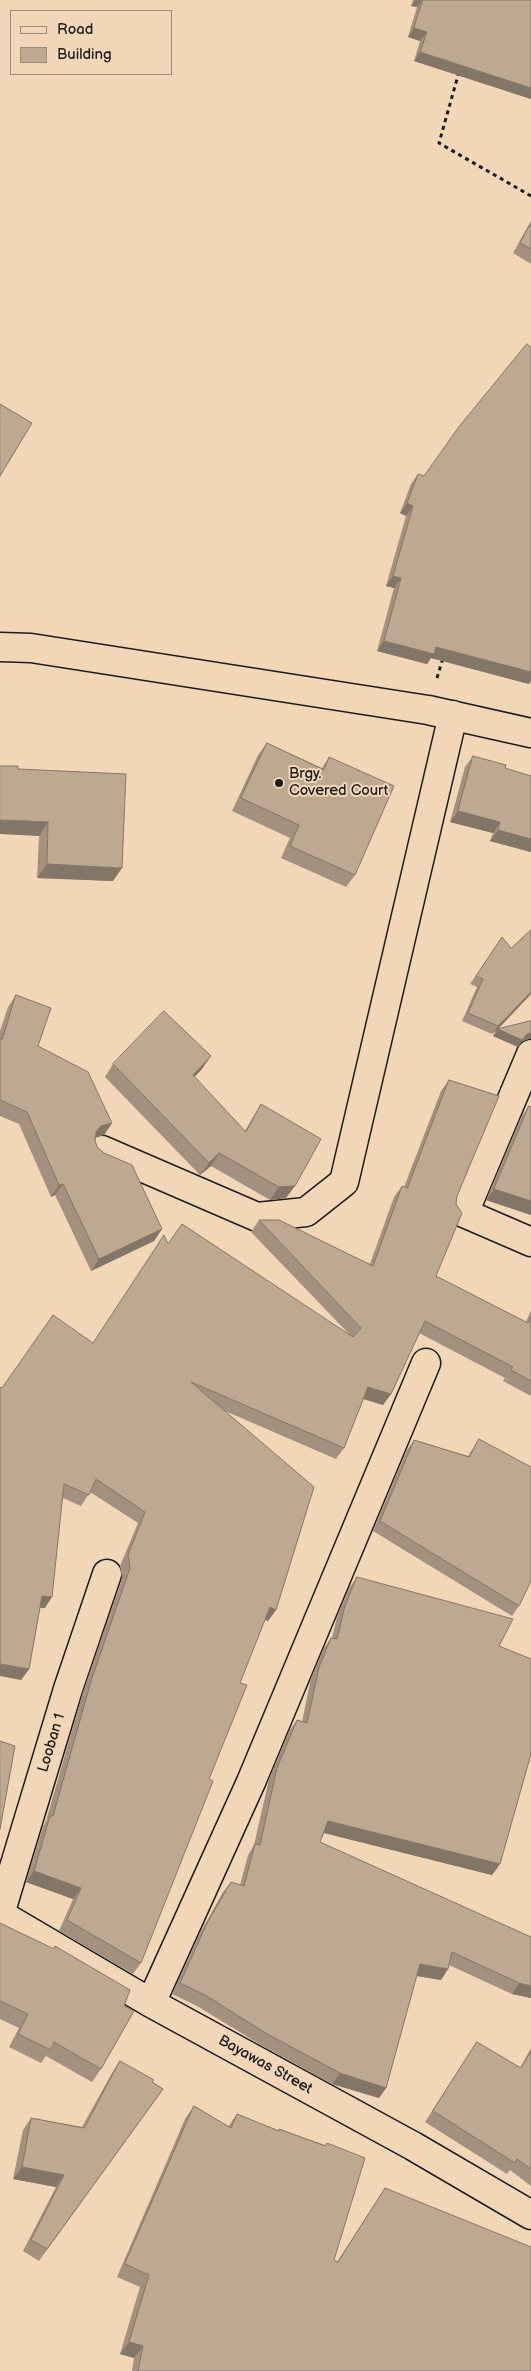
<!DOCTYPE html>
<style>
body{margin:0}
#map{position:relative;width:531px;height:2371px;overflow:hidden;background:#f2d6b8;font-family:"Balsamiq Sans",sans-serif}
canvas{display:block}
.legend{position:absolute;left:10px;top:10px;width:162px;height:65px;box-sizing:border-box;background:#f2d6b8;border:1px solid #9c8c7a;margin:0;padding:6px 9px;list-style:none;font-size:15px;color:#1c1c1c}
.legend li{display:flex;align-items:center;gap:10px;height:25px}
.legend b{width:25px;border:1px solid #9c8c7a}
</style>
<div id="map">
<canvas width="531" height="2371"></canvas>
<ul class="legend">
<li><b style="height:6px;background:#f2d6b8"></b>Road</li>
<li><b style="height:14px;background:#bda892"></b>Building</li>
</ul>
</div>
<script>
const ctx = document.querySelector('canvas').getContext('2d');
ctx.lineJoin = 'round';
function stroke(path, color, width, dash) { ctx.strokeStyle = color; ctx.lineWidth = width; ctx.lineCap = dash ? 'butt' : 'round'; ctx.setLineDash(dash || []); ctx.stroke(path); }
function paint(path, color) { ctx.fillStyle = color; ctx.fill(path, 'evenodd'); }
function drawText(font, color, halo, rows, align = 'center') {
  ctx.font = font + ' "Balsamiq Sans",sans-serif'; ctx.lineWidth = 4; ctx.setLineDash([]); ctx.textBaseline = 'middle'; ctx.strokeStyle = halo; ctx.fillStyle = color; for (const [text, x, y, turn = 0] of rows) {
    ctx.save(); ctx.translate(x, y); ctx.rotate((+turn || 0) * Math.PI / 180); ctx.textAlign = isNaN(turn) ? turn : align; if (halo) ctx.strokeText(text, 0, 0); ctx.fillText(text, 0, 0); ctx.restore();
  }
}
const minor = new Path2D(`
 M 0,647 L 31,648 L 428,710 L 531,733
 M 531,1054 L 464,1213 L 531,1242
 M 102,1150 L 257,1217 L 306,1212 L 344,1182 L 453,715
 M 0,1914 L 151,2003 L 413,2146 L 531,2215
 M 0,1914 L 68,1689 L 107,1574
 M 151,2003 L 251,1782 L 426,1363`);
stroke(minor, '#1c1c1c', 31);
stroke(new Path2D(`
 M 459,72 L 439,143 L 531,196
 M 437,678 L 443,658`), '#1c1c1c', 3, [4, 4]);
stroke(minor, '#f2d6b8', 28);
paint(new Path2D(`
 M 413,0 L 531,0 L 531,99 L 414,61 L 420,41 L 408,37 L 417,7 L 411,6 Z
 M 531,221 L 531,264 L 513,253 Z
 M 418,474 L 529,684 L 431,658 L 427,664 L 377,651 L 394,588 L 386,586 L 406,516 L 400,513 L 411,484 Z
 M 267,743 L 322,768 L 329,757 L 355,875 L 346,887 L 281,858 L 290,838 L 232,811 L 258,755 Z
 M 473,756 L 531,852 L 490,841 L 493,833 L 450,822 L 465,767 Z
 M 18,769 L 113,881 L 37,878 L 39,836 Z
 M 502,937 L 531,994 L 498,1029 L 531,1021 L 531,1039 L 529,1039 L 522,1041 L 518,1047 L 493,1036 L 497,1030 L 492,1034 L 462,1021 L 477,987 L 470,984 Z
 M 16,995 L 38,1046 L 112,1123 L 104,1135 L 95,1137 L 95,1140 L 97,1147 L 162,1229 L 154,1241 L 91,1271 L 55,1195 L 51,1197 L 19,1124 L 0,1116 L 0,1031 L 8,1007 Z
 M 113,1064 L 202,1069 L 194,1077 L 245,1131 L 253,1117 L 261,1104 L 286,1198 L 270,1200 L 211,1166 L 200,1175 L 105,1077 Z
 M 449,1080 L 457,1196 L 436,1276 L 526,1322 L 531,1310 L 531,1396 L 503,1381 L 505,1378 L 419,1333 L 391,1394 L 383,1405 L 363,1399 L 344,1448 L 336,1459 L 225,1411 L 276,1610 L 268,1621 L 265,1620 L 240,1683 L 209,1779 L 141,1963 L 133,1974 L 59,1931 L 73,1899 L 26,1882 L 43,1827 L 46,1821 L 83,1692 L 122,1579 L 120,1566 L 138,1523 L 90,1492 L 81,1506 L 63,1498 L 45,1608 L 40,1608 L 29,1669 L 21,1680 L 2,1388 L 93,1343 L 168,1244 L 349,1334 L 251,1232 L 259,1220 L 370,1264 L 394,1197 L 402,1186 L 404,1187 L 441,1091 Z
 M 529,1106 L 531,1107 L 531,1215 L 486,1200 L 521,1117 Z
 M 479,1439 L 519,1606 L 512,1616 L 373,1531 L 407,1450 L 414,1440 L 468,1456 Z
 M 357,1577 L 499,1646 L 500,1864 L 492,1875 L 324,1833 L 320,1842 L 531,1937 L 531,1998 L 512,1994 L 449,1965 L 448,1969 L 441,1980 L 416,1976 L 386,2088 L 379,2098 L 332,2084 L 261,2045 L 197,2006 L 172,1994 L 200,1933 L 223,1892 L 231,1882 L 240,1885 L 248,1855 L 254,1845 L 269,1779 L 289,1731 L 297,1720 L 302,1722 L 311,1678 L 324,1648 L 331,1638 L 332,1638 L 337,1617 L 349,1588 Z
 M 0,1923 L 53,1949 L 55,1946 L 124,2006 L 101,2069 L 92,2082 L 46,2056 L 41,2063 L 9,2047 L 19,2028 L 0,2019 Z
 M 477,2042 L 520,2068 L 531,2048 L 531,2186 L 510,2170 L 507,2174 L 425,2122 Z
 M 120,2061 L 163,2089 L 39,2261 L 23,2251 L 56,2187 L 13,2179 L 23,2130 L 31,2118 L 82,2127 L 112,2073 Z
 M 194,2106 L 228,2127 L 237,2114 L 278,2131 L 279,2129 L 325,2145 L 327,2143 L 334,2260 L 337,2262 L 385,2188 L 531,2371 L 132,2371 L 134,2358 L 120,2354 L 140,2287 L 117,2277 L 185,2119 Z`), '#a3907e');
paint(new Path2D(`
 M 415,0 L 422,0 L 417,7 L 411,6 Z
 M 414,28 L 427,32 L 420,41 L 408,37 Z
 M 420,52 L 531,88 L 531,99 L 414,61 Z
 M 407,503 L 413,506 L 406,516 L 400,513 Z
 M 393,576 L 401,578 L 394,588 L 386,586 Z
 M 384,641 L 436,647 L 531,672 L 531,681 L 529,684 L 431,658 L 427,664 L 377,651 Z
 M 458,811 L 500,822 L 493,833 L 450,822 Z
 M 0,820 L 48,822 L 39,836 L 0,834 Z
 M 498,830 L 531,839 L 531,852 L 490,841 Z
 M 47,864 L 122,868 L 113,881 L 37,878 Z
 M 531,992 L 531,994 L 498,1029 L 527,1034 L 531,1033 L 531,1039 L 529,1039 L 522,1041 L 518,1047 L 493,1036 L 497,1030 L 492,1034 L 498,1026 Z
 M 211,1056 L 202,1069 L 184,1088 L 193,1075 Z
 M 112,1123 L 104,1135 L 93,1137 L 96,1132 L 101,1126 Z
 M 219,1153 L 211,1166 L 200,1175 L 209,1163 Z
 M 63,1184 L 55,1195 L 51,1197 L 59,1185 Z
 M 295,1186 L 286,1198 L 270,1200 L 279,1187 Z
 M 494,1189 L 531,1201 L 531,1215 L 486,1200 Z
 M 162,1229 L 154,1241 L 91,1271 L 99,1259 Z
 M 368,1387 L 391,1394 L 383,1405 L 361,1398 Z
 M 42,1596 L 52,1597 L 45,1608 L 34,1607 Z
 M 270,1607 L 276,1610 L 268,1621 L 262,1618 Z
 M 0,1664 L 29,1669 L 21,1680 L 0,1676 Z
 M 328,1821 L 500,1864 L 492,1875 L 320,1832 Z
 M 34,1871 L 81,1888 L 73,1899 L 26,1882 Z
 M 420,1964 L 448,1969 L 441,1980 L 412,1975 Z
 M 519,1983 L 531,1986 L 531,1998 L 512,1994 Z
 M 340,2073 L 386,2088 L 379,2098 L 332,2084 Z
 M 22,2167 L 64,2175 L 56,2187 L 13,2179 Z
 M 129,2342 L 143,2346 L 134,2358 L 120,2354 Z`), '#847666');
const building = new Path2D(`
 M 423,0 L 531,0 L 531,88 L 420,52 L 427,32 L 414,28 Z
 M 531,223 L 531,249 L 520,243 Z
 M 527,344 L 531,347 L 531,672 L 436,647 L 434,654 L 384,641 L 401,578 L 393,576 L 413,506 L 407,503 L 418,474 L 424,476 L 458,428 Z
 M 0,404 L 32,423 L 0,476 Z
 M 267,743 L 324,770 L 329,757 L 394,786 L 355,875 L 290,846 L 299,825 L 241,798 Z
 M 473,756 L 506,765 L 505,768 L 531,776 L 531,839 L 498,830 L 500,822 L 458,811 Z
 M 0,766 L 18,766 L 18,769 L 126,774 L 122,868 L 47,864 L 48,822 L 0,820 Z
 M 531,930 L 531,992 L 498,1026 L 468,1013 L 483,979 L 476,976 L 502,937 L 511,948 Z
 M 16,995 L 51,1008 L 38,1046 L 88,1072 L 112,1123 L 101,1126 L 96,1132 L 95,1140 L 97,1147 L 104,1153 L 132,1165 L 162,1229 L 99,1259 L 63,1184 L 59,1185 L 27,1112 L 0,1100 L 0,1038 L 2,1039 Z
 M 164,1011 L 211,1056 L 193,1075 L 246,1132 L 261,1104 L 321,1139 L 295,1186 L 279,1187 L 219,1153 L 209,1163 L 113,1064 Z
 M 531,1021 L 531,1033 L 527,1034 L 522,1040 L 498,1029 Z
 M 449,1080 L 499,1096 L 457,1196 L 456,1204 L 462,1213 L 436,1276 L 528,1323 L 531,1317 L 531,1381 L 511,1370 L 513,1367 L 425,1321 L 391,1394 L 368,1387 L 344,1448 L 191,1382 L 314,1487 L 276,1610 L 270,1607 L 240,1683 L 247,1685 L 209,1779 L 213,1781 L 141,1963 L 67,1920 L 81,1888 L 34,1871 L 50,1816 L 53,1816 L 91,1681 L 130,1568 L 128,1555 L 145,1512 L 96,1479 L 89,1495 L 64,1484 L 52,1597 L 42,1596 L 29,1669 L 0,1664 L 0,1387 L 2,1388 L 53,1315 L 93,1343 L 164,1235 L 168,1244 L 182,1224 L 353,1337 L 361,1328 L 259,1220 L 279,1220 L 373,1266 L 402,1186 L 407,1188 Z
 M 529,1106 L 531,1107 L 531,1201 L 494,1189 Z
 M 479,1439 L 531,1467 L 531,1581 L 519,1606 L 380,1521 L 414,1440 L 469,1457 Z
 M 357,1577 L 513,1619 L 499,1646 L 531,1659 L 531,1754 L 500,1864 L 328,1821 L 320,1842 L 531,1937 L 531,1986 L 519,1983 L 452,1952 L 448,1969 L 420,1964 L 386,2088 L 340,2073 L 269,2035 L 205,1995 L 180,1983 L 207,1923 L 231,1882 L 244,1886 L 255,1844 L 260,1845 L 277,1768 L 297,1720 L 307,1723 L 319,1667 L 331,1638 L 337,1639 L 345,1606 Z
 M 0,1741 L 15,1746 L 0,1829 Z
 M 0,1923 L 54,1949 L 55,1946 L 130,1990 L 124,2006 L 134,2011 L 101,2069 L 54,2042 L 51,2050 L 18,2034 L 28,2014 L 0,2001 Z
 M 477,2042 L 521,2068 L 531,2051 L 531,2169 L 517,2159 L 515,2163 L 433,2111 Z
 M 120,2061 L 154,2080 L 152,2082 L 163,2089 L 47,2249 L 31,2240 L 64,2175 L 22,2167 L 31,2118 L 84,2128 Z
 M 194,2106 L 231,2128 L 237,2114 L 279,2131 L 279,2129 L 325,2146 L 327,2143 L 365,2158 L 334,2260 L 338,2262 L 385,2188 L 531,2247 L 531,2371 L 138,2371 L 143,2346 L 129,2342 L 149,2275 L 125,2264 Z`);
paint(building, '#bda892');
stroke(building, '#847666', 1);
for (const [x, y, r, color] of [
 [279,783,5,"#1c1c1c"]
]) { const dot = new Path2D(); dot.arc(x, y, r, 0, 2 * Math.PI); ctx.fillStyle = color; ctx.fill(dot); stroke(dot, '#f2d6b8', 2); }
drawText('15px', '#1c1c1c', '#f2d6b8', [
 ["Brgy.",289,774],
 ["Covered Court",289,791]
], 'left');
drawText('15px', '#1c1c1c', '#f2d6b8', [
 ["Looban 1",52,1743,-73],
 ["Bayawas Street",265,2065,29]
]);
</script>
